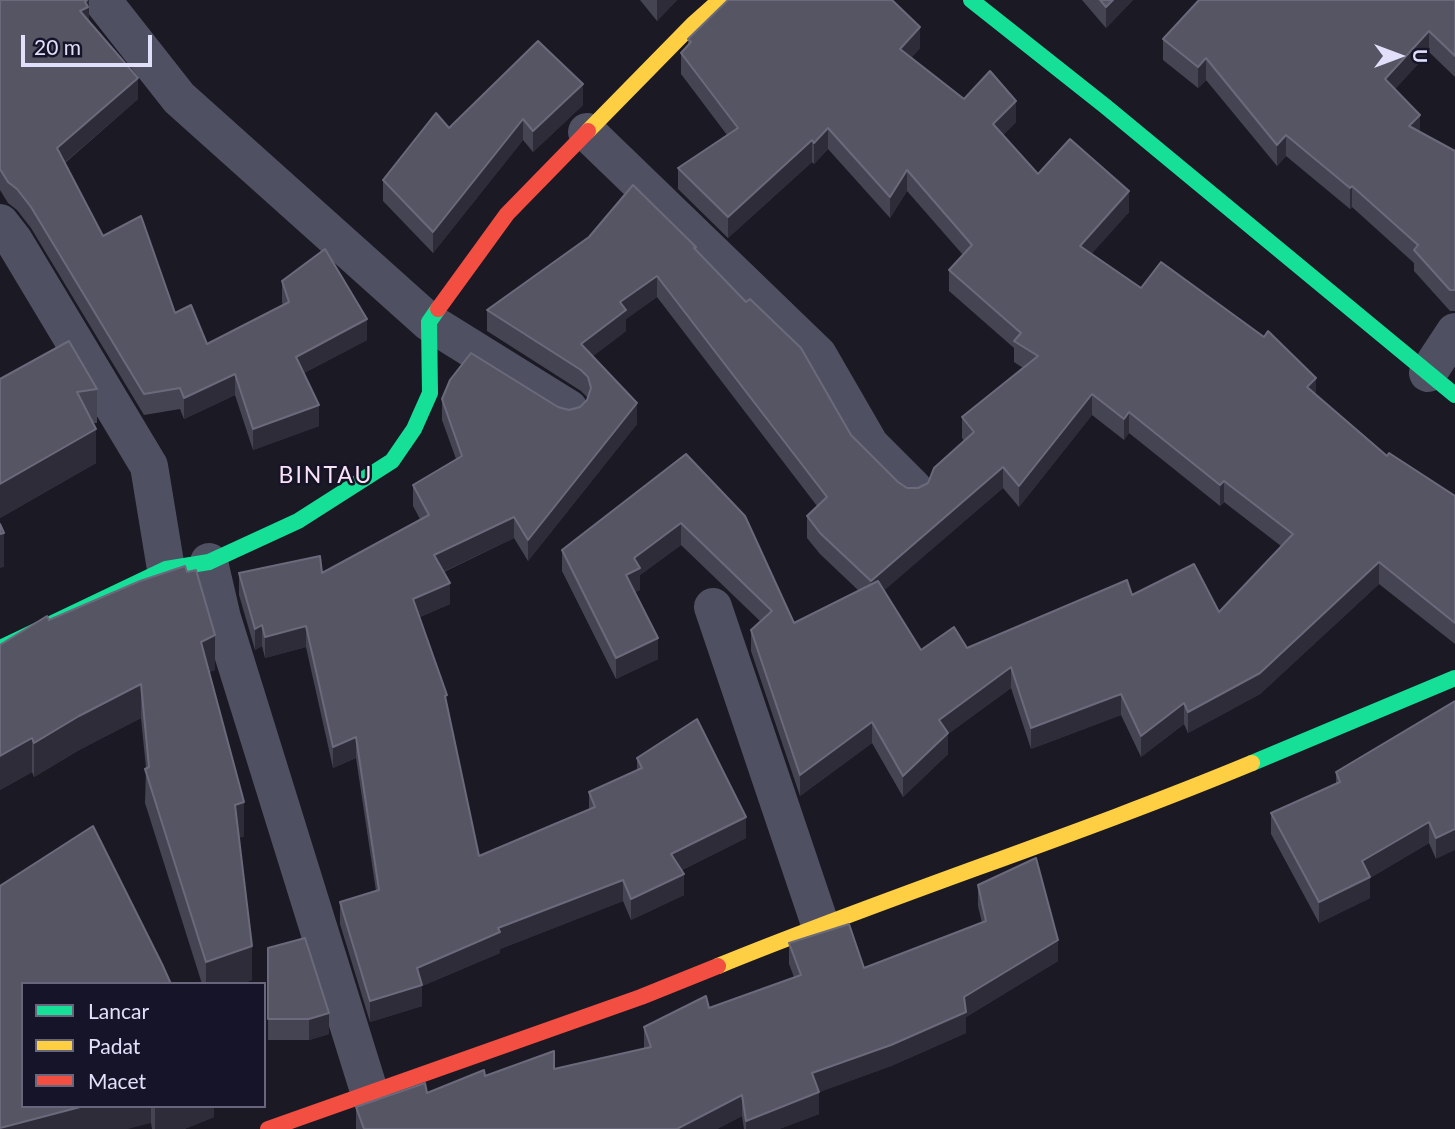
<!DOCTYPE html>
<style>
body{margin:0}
#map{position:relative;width:1455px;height:1129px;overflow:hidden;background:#1a1924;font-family:Lato,sans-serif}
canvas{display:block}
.legend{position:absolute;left:21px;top:982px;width:245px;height:126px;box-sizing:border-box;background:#161429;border:2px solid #67667d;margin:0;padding:9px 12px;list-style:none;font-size:21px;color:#e1e0fb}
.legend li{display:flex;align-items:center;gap:14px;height:35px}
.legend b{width:35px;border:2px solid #67667d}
.north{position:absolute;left:1364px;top:21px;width:70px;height:70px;-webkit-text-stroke:5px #161429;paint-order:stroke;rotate:90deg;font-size:19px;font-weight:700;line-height:28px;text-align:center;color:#e1e0fb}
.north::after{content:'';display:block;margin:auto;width:24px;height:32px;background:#e1e0fb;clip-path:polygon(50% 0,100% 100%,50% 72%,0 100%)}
.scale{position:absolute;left:21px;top:35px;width:131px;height:32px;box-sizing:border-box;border:4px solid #e1e0fb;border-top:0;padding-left:9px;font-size:21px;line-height:24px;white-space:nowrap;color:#e1e0fb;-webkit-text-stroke:5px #161429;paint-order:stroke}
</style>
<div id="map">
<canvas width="1455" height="1129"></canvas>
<ul class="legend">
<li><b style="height:9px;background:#16e098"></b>Lancar</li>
<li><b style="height:9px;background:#ffcf43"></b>Padat</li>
<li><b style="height:9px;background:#f24e42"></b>Macet</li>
</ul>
<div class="north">U</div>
<div class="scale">20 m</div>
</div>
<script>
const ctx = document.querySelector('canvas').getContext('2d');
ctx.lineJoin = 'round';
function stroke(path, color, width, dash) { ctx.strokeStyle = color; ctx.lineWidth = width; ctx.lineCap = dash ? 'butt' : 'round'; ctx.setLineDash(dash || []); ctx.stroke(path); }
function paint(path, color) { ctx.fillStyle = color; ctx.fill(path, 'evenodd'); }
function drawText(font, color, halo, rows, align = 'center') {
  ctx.font = font + ' Lato,sans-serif'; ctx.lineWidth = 5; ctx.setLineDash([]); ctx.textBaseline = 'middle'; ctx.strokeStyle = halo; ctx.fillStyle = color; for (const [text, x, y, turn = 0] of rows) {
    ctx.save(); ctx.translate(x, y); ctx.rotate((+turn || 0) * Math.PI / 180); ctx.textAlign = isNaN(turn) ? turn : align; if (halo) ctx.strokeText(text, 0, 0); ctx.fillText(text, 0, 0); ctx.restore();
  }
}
stroke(new Path2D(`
 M 102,0 L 179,98 L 429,322 L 569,409
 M 587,132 L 818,355 L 870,445 L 913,488
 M 0,223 L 14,241 L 149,466 L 166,569
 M 1428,373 L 1455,332
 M 209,562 L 222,618 L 370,1094
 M 713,607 L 820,924`), '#505063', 38);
stroke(new Path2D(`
 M 971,0 L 1105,106 L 1455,395
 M 0,648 L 166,569 L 209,562 L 298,521 L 392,461 L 414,429 L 430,393 L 429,322 L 438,309
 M 1252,763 L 1455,678`), '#16e098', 16);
stroke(new Path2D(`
 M 588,131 L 692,25 L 720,0
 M 718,966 C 894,894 1076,836 1252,763`), '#ffcf43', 16);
stroke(new Path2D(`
 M 438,309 L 507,214 L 588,131
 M 268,1129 L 641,997 L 718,966`), '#f24e42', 16);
paint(new Path2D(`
 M 0,0 L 89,0 L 89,19 L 88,20 L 138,99 L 65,163 L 103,236 L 175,313 L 207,344 L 283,305 L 282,302 L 282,281 L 367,340 L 304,373 L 319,426 L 253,450 L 235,395 L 184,419 L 180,409 L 144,415 L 31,228 L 17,210 L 8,203 L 0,190 Z
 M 640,0 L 677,0 L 657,21 Z
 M 1082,0 L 1133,0 L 1106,28 Z
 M 1455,0 L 1455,77 L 1429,52 L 1395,89 L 1420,132 L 1455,151 L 1455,311 L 1450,311 L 1414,271 L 1414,263 L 1352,207 L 1350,209 L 1286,156 L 1277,166 L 1206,80 L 1198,88 L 1163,60 L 1163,39 Z
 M 688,39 L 920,48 L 911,58 L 964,99 L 1016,122 L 1003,135 L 1038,174 L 1129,212 L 1091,254 L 1141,288 L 1316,395 L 1387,456 L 1455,496 L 1455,644 L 1379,584 L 1260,694 L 1188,733 L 1184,724 L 1141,757 L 1121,715 L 1031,749 L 1011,688 L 948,734 L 948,754 L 903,797 L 872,743 L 800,796 L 751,651 L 751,630 L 761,622 L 681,545 L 640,575 L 640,590 L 635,592 L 658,659 L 616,679 L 562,571 L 562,550 L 686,454 L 794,623 L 859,591 L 820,554 L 807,538 L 807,516 L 817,506 L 657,297 L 626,319 L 626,331 L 593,356 L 637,424 L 528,561 L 514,538 L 444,572 L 450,604 L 420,617 L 447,706 L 479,856 L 589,809 L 589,792 L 637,770 L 637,758 L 746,838 L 682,870 L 684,895 L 631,920 L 623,901 L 500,949 L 500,953 L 422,986 L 422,1006 L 370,1022 L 340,924 L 340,902 L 376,891 L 356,758 L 333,768 L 306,647 L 265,658 L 262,646 L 255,650 L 239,595 L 239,573 L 322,573 L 420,519 L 413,506 L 413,485 L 456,459 L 442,420 L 442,399 L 558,407 L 569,410 L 580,407 L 587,400 L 588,398 L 581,391 L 487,331 L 487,310 L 696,250 L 851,435 L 898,482 L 907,488 L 918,488 L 928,483 L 964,441 L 962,438 L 962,417 L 1023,368 L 1014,362 L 1014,348 L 949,291 L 949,270 L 963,255 L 907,191 L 890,218 L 828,149 L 814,164 L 812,162 L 728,238 L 678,189 L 678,168 L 727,135 L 681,74 L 681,53 L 688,45 ZM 1092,415 L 1124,440 L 1129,433 L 1220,506 L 1224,502 L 1281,546 L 1219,612 L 1132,595 L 967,648 L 921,650 L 884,590 L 1003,488 L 1019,507 Z
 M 583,105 L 533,152 L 523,140 L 433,253 L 383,201 L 383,180 L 449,128 Z
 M 69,341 L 97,389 L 97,423 L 93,423 L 96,463 L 0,518 Z
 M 49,620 L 215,670 L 209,672 L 244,836 L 239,838 L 252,980 L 241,984 L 202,984 L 145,803 L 146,768 L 141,718 L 79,750 L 34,777 L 32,772 L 0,790 Z
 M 1455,701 L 1436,859 L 1429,843 L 1370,878 L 1370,898 L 1319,923 L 1271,834 L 1271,813 L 1336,783 L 1336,772 Z
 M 978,885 L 1058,961 L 966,1017 L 966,1033 L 891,1066 L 819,1092 L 819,1114 L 779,1129 L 744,1129 L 742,1116 L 717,1129 L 356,1129 L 356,1107 L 427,1093 L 485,1076 L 554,1069 L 644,1049 L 644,1027 L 709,1008 L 794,977 L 789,964 L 789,943 L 864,968 L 982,923 L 978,906 Z
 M 268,948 L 329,1034 L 309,1040 L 268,1040 Z
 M 23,1106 L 214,1106 L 214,1117 L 184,1129 L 152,1129 L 151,1123 Z`), '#454452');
paint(new Path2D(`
 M 87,0 L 89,0 L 89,19 L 88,20 L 80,11 L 85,2 Z
 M 657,0 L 677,0 L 657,21 Z
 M 1113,0 L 1133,0 L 1106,28 L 1106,7 Z
 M 920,27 L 920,48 L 900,70 L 900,49 Z
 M 1429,31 L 1429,52 L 1385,100 L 1385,79 Z
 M 1206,58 L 1206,80 L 1198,88 L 1198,67 Z
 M 138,78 L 138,99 L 57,169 L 57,148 Z
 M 583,84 L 583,105 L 533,152 L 533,131 Z
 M 1016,101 L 1016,122 L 993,145 L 993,124 Z
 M 1420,115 L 1420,136 L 1409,126 Z
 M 523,119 L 523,140 L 433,253 L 433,232 Z
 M 828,128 L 828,149 L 814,164 L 814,143 Z
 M 1286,135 L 1286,156 L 1277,166 L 1277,145 Z
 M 812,140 L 812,162 L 728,238 L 728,217 Z
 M 907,170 L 907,191 L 890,218 L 890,197 Z
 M 1352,186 L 1352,207 L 1350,209 L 1350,188 Z
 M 1129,191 L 1129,212 L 1080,267 L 1080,246 Z
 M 657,276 L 657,297 L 626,319 L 626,331 L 581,365 L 581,344 L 620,302 Z
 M 367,319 L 367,340 L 296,377 L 296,357 Z
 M 235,374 L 235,395 L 184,419 L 184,398 Z
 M 1316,378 L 1316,399 L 1307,387 Z
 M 1092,394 L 1092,415 L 1019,507 L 1019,486 Z
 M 637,403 L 637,424 L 528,561 L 528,540 Z
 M 319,405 L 319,426 L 253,450 L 253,429 Z
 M 1129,412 L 1129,433 L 1124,440 L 1124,419 Z
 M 96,429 L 96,463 L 0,518 L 0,484 Z
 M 1003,467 L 1003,488 L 871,602 L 871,581 Z
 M 1224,481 L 1224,502 L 1220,506 L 1220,485 Z
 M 514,517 L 514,538 L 434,576 L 434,555 Z
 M 681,523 L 681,545 L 640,575 L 640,590 L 626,596 L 626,575 L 634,558 Z
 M 4,533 L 4,567 L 0,568 L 0,534 Z
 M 1379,562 L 1379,584 L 1260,694 L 1188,733 L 1188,712 Z
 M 450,583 L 450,604 L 413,620 L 413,599 Z
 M 262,625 L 262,646 L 255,650 L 255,629 Z
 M 306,626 L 306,647 L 265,658 L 265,637 Z
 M 215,635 L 215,670 L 201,676 L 201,642 Z
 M 658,638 L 658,659 L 616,679 L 616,658 Z
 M 1011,667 L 1011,688 L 948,734 L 948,754 L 903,797 L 903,776 L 939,720 Z
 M 141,684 L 141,718 L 79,750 L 34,777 L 34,743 L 79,716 Z
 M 1121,694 L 1121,715 L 1031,749 L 1031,728 Z
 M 1184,703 L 1184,724 L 1141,757 L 1141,736 Z
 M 872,722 L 872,743 L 800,796 L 800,775 Z
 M 356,737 L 356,758 L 333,768 L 333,747 Z
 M 32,738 L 32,772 L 0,790 L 0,756 Z
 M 244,802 L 244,836 L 235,839 L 235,805 Z
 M 746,817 L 746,838 L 671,875 L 671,854 Z
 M 1429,822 L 1429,843 L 1370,878 L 1370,898 L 1319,923 L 1319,902 L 1362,861 Z
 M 1455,829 L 1455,850 L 1436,859 L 1436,838 Z
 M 684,874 L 684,895 L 631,920 L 631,899 Z
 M 623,880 L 623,901 L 500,949 L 500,953 L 422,986 L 422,1006 L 370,1022 L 370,1001 L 417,968 L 498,928 Z
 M 1058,940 L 1058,961 L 966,1017 L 966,1033 L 891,1066 L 812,1095 L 812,1073 L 964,997 Z
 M 252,946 L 252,980 L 241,984 L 206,984 L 206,962 Z
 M 329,1013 L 329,1034 L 309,1040 L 309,1019 Z
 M 819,1092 L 819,1114 L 779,1129 L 746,1129 L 746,1121 Z
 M 742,1095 L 742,1116 L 717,1129 L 677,1129 Z
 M 84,1106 L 151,1106 L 151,1123 L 128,1129 L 0,1129 L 0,1128 Z
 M 156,1106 L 214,1106 L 214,1117 L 184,1129 L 155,1129 L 155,1107 Z`), '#2d2c38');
const building = new Path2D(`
 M 0,0 L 87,0 L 85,2 L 88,7 L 80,11 L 138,78 L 57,148 L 103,236 L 141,216 L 175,313 L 191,305 L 207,344 L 289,302 L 282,281 L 325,249 L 367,319 L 296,357 L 319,405 L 253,429 L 235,374 L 184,398 L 180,388 L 144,394 L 31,207 L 17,189 L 8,182 L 0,169 Z
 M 728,0 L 892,0 L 920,27 L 900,49 L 964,99 L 990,71 L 1016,101 L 993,124 L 1038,174 L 1070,139 L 1129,191 L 1080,246 L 1141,288 L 1161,262 L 1264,337 L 1268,331 L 1316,378 L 1307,387 L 1387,456 L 1389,453 L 1455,496 L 1455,623 L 1379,562 L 1260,673 L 1188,712 L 1184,703 L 1141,736 L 1121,694 L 1031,728 L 1011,667 L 939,720 L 948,733 L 903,776 L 872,722 L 800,775 L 751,630 L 772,611 L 681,523 L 634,558 L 640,568 L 626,575 L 658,638 L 616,658 L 562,550 L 686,454 L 745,516 L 794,623 L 878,581 L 921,650 L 954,627 L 967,648 L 1127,580 L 1132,595 L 1194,564 L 1219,612 L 1293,534 L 1224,481 L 1220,485 L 1129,412 L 1124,419 L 1092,394 L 1019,486 L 1003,467 L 871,581 L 820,533 L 807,516 L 827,497 L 657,276 L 620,302 L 626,310 L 581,344 L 637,403 L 528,540 L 514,517 L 434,555 L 450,583 L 413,599 L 447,695 L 445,696 L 479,856 L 595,807 L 589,792 L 642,768 L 637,758 L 697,719 L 746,817 L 671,854 L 684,874 L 631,899 L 623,880 L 498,928 L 500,932 L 417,968 L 422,985 L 370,1001 L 340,902 L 379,890 L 356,737 L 333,747 L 306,626 L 265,637 L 262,625 L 255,629 L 239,573 L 320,556 L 322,573 L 429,515 L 413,485 L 462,456 L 442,399 L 450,380 L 471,353 L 558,407 L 569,410 L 580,407 L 587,400 L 591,388 L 588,377 L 581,370 L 487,310 L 589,237 L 633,185 L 696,247 L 694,248 L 746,302 L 750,299 L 801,348 L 851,435 L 898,482 L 907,488 L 918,488 L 928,483 L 934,468 L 974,432 L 962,417 L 1038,356 L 1014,341 L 1021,333 L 949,270 L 972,245 L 907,170 L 890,197 L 828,128 L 814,143 L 812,140 L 728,217 L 678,168 L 738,128 L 681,53 L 691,42 L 688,39 Z
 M 1100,0 L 1113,0 L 1106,7 Z
 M 1199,0 L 1455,0 L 1455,56 L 1429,31 L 1385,79 L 1420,115 L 1409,126 L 1455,151 L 1455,290 L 1450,290 L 1414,250 L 1418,245 L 1352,186 L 1350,188 L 1286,135 L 1277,145 L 1206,58 L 1198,67 L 1163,39 Z
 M 538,41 L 583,84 L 533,131 L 523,119 L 433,232 L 383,180 L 436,113 L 449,128 Z
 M 69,341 L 97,389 L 77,392 L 96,429 L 0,484 L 0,379 Z
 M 0,524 L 4,533 L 0,534 Z
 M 185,566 L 187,572 L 196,570 L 215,635 L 201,642 L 244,802 L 235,805 L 252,946 L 206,962 L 145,769 L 149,767 L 141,684 L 79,716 L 34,743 L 32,738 L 0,756 L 0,645 L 47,616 L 49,620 L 140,581 Z
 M 1455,701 L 1455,829 L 1436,838 L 1429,822 L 1362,861 L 1370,877 L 1319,902 L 1271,813 L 1340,782 L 1336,772 Z
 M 93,826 L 162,964 L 171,984 L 23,984 L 23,1106 L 84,1106 L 0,1128 L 0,886 Z
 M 1036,858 L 1058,940 L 964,997 L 966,1012 L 891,1045 L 812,1073 L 819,1092 L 746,1121 L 742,1095 L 677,1129 L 364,1129 L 356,1107 L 425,1083 L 427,1093 L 484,1070 L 485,1076 L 554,1051 L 554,1069 L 651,1047 L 644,1027 L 706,996 L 709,1008 L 801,975 L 789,943 L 849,924 L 864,968 L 986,921 L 978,885 Z
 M 305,938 L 329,1013 L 309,1019 L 268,1019 L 268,948 Z`);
paint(building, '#565564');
stroke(building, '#6b6a7c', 2);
ctx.letterSpacing = '2px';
drawText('23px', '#fbe2f5', '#161429', [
 ["BINTAU",326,476]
]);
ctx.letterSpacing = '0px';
</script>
